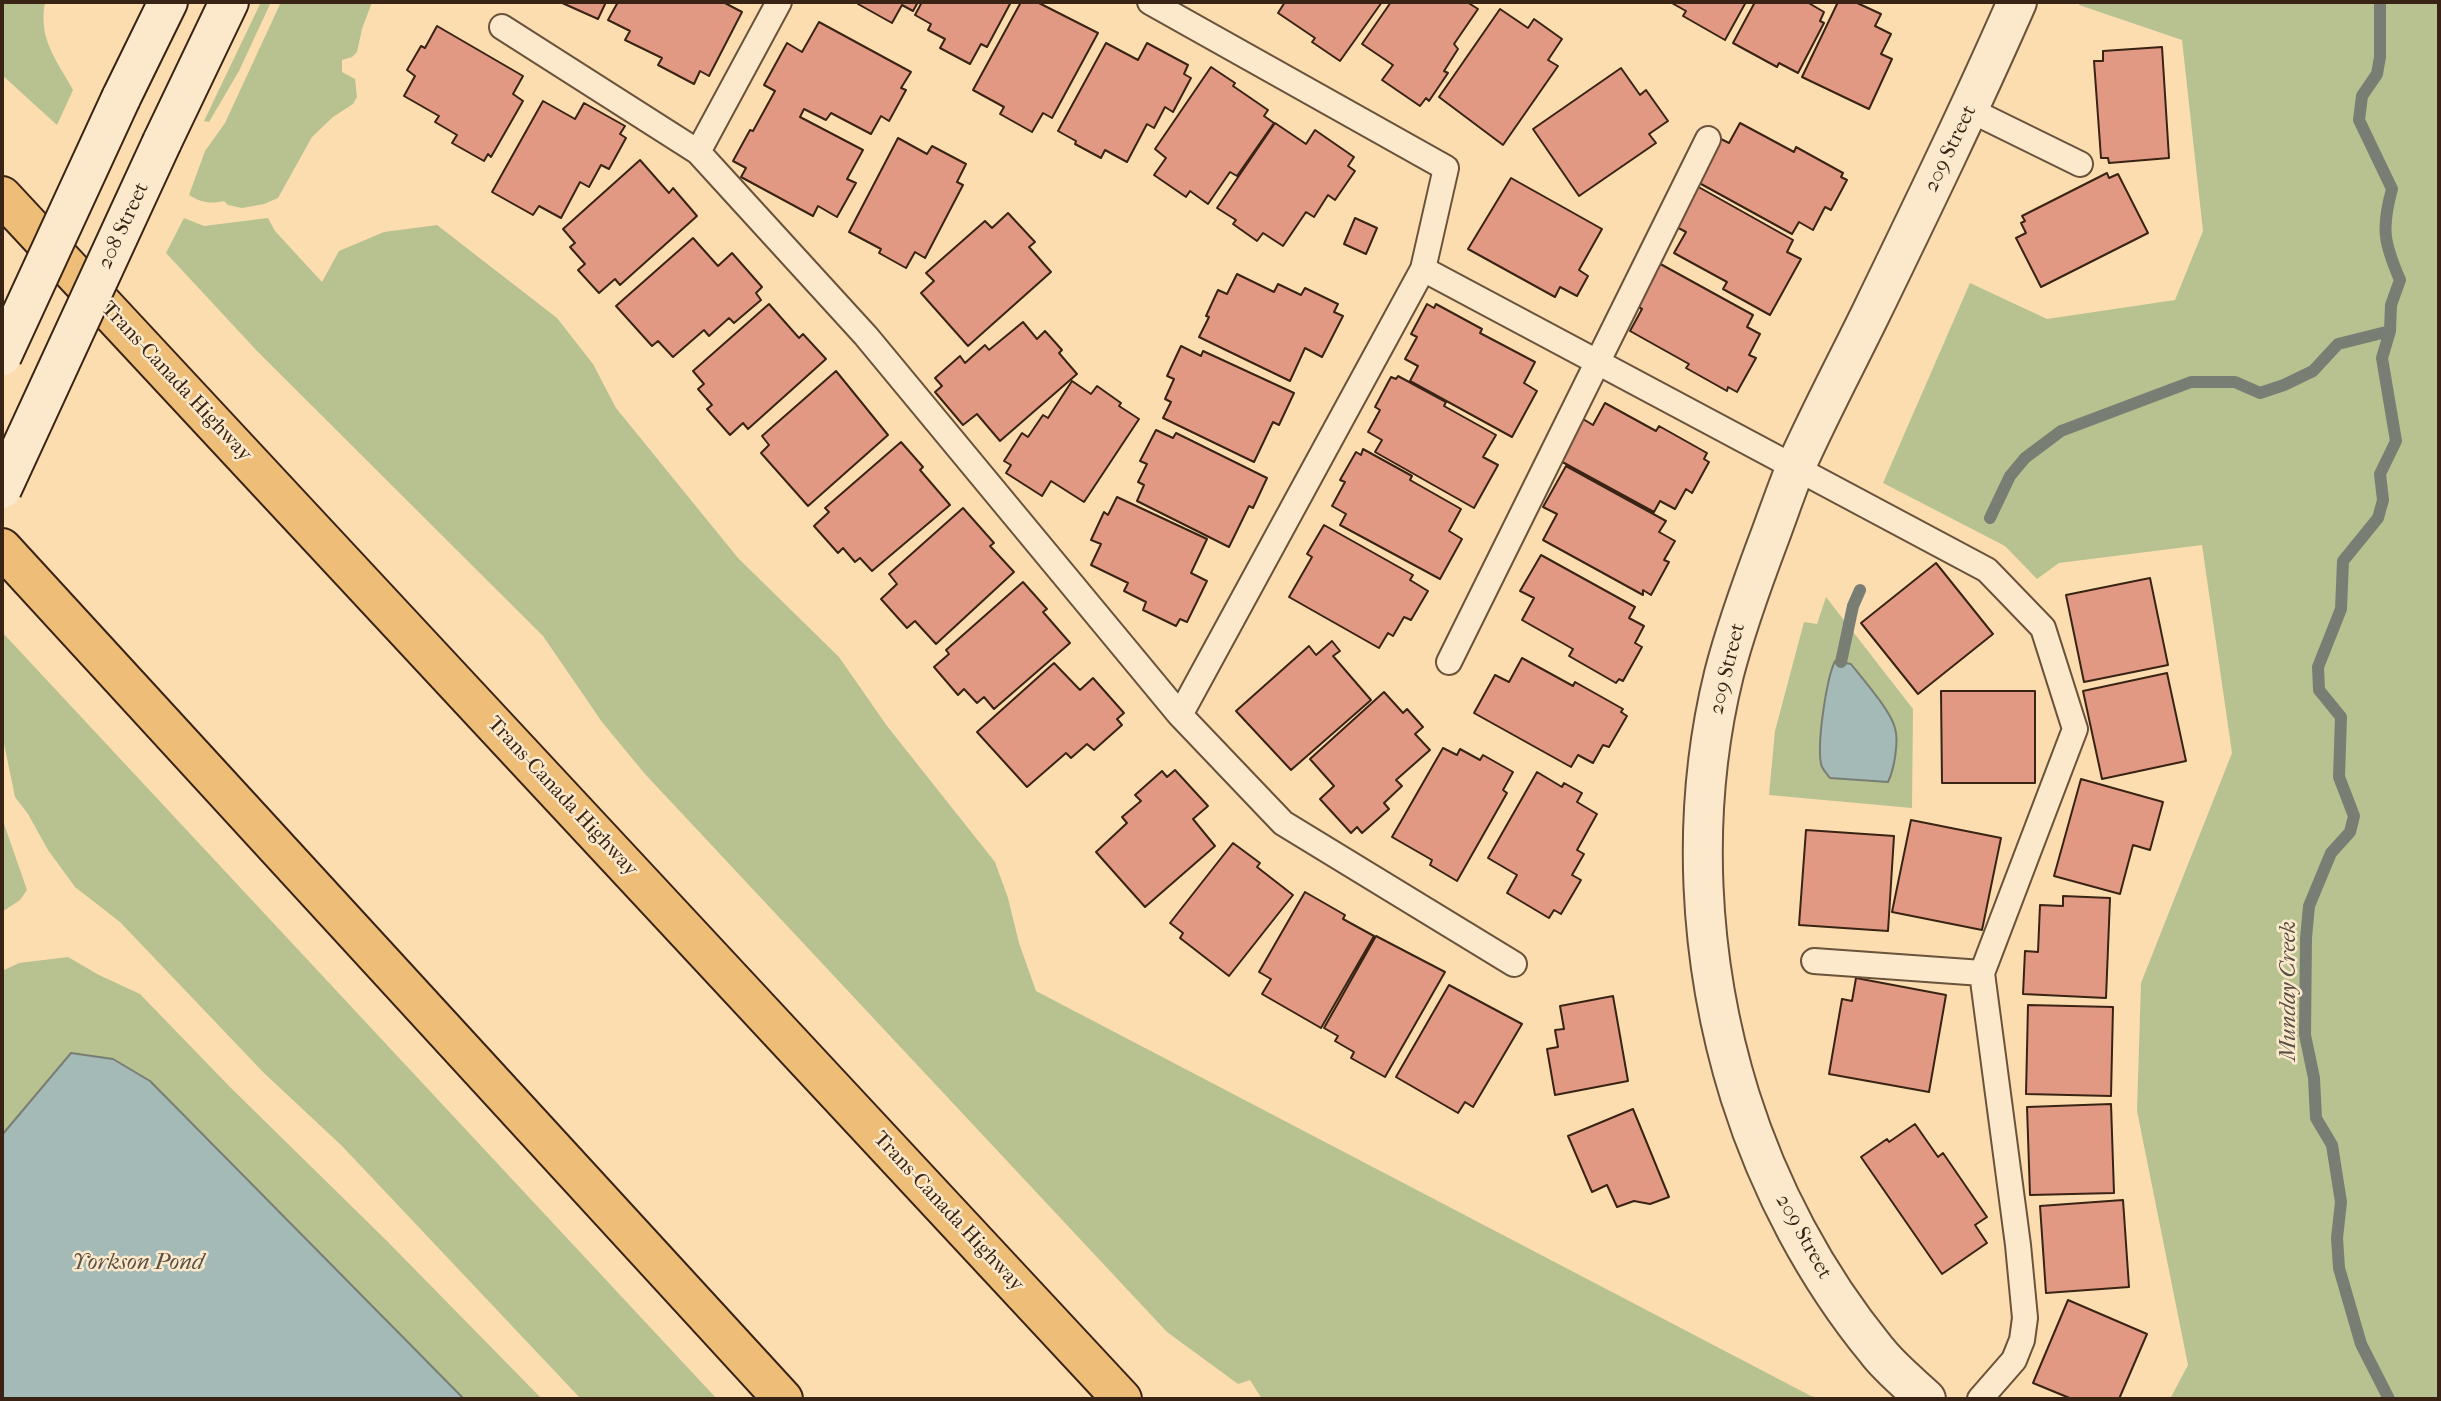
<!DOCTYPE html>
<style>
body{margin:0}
#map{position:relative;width:2441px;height:1401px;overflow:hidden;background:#fbddb0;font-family:"IM FELL French Canon",serif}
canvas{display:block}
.frame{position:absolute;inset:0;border:4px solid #392314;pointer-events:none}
</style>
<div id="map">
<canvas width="2441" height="1401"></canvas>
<div class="frame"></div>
</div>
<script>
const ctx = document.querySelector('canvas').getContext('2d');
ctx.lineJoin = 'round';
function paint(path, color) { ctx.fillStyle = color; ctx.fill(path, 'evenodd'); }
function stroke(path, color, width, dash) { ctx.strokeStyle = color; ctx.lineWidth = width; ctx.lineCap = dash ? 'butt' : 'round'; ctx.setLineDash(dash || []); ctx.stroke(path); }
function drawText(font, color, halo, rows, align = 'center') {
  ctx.font = font + ' "IM FELL French Canon",serif'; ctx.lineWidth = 5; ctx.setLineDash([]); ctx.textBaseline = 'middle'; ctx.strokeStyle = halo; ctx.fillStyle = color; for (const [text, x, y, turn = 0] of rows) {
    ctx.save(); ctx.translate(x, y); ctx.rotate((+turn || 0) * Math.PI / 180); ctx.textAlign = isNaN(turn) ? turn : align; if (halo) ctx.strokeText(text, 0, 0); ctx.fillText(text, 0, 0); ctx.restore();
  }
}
paint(new Path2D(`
 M 2,2 L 45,2 C 38,39 56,59 73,90 L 57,125 L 2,75 Z
 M 261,2 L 271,2 L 239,71 L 209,122 L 204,121 Z
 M 281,2 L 372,2 L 362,29 L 357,52 L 352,57 L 342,60 L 342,72 L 355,79 L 357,97 L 353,104 L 333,117 L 312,137 L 278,198 L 264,204 L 242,208 L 228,205 L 224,201 C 210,204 202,203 189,195 L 205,151 L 225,123 Z
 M 2080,2 L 2439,2 L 2439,1399 L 2170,1399 L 2188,1365 L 2137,1111 L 2141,983 L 2232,753 L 2202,545 L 2059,563 L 2037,579 L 2005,546 L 1883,483 L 1970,283 L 2047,319 L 2175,300 L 2203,231 L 2182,40 L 2079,5 Z
 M 184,218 L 204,226 L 268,218 L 275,231 L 322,282 L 339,251 L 384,232 L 437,225 L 557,318 L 593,364 L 616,408 L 738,558 L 839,657 L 887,726 L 995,862 L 1008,898 L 1019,943 L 1036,991 L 1811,1396 L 1825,1399 L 1262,1399 L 1250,1380 L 1238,1384 L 1167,1332 L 645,774 L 602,722 L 543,636 L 258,352 L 166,253 Z
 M 1826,597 L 1913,709 L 1912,808 L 1769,795 L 1775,731 L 1804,622 L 1817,624 ZM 1835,661 L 1851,664 L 1821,765 C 1822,732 1820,692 1835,661 Z
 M 2,632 L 717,1399 L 581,1399 L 342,1146 L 264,1073 L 120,922 L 75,887 L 48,850 L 28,814 L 15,797 L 2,734 Z
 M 2,818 L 27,890 L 20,900 L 2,912 Z
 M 68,957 L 99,975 L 140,994 L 230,1087 L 386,1240 L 542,1399 L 464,1399 L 150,1081 L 113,1059 L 71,1053 L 2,1135 L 2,971 L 19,963 Z`), '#b8c290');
const water = new Path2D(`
 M 1835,661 L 1851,664 C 1862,678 1891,711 1895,728 C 1899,742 1894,770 1888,782 L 1830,778 C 1827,774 1822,769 1821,764 C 1817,743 1826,680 1835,661 Z
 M 71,1053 L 113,1059 L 150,1081 L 464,1399 L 2,1399 L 2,1135 Z`);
paint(water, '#a3bab6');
stroke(water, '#797e75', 2);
stroke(new Path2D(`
 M 2380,2 L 2380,57 L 2377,74 L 2362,96 L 2359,120 L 2392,189 C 2381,229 2384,243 2400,280 L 2391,305 L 2390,331 L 2382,358 L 2396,441 L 2380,474 L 2383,500 L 2378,518 L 2343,561 L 2341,609 L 2318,667 L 2319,690 L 2341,717 L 2339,777 L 2354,816 L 2350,832 L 2331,853 L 2309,906 L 2306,938 L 2305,1035 L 2314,1078 L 2316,1118 L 2332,1145 L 2341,1202 L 2337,1238 L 2339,1268 L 2361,1344 L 2389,1399
 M 1990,518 L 2010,476 L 2025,458 L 2061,431 L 2191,382 L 2235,382 L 2260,393 L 2284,385 L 2313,371 L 2338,344 L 2390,331
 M 1841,662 L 1853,606 L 1860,590`), '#797e75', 12);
const building = new Path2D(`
 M 560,2 L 606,2 L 598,19 Z
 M 618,2 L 723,2 L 742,12 L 709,76 L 700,71 L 694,84 L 658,65 L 662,58 L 625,40 L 630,31 L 608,20 Z
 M 859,2 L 918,2 L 913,11 L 902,5 L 892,23 L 858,4 Z
 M 922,2 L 1011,2 L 987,47 L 981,44 L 970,64 L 940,48 L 945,39 L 928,30 L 931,24 L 915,15 Z
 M 1021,2 L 1037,2 L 1098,33 L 1052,118 L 1043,113 L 1032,132 L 1000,114 L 1004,107 L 973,90 Z
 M 1285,2 L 1382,2 L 1340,61 L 1312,42 L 1315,38 L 1278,13 Z
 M 1391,2 L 1467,2 L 1478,9 L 1454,44 L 1458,49 L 1444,71 L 1448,73 L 1429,101 L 1426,98 L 1420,106 L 1382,80 L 1393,65 L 1362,44 Z
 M 1670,2 L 1746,2 L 1725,40 L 1683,16 L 1686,11 Z
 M 1755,2 L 1807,2 L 1824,12 L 1820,21 L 1824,23 L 1798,73 L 1779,63 L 1777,67 L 1733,43 Z
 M 1838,2 L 1855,2 L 1881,14 L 1875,26 L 1891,34 L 1881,54 L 1892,59 L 1869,109 L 1802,77 Z
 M 1500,9 L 1528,28 L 1534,19 L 1562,39 L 1548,60 L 1558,66 L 1503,145 L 1439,97 Z
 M 819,22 L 911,72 L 901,88 L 906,90 L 889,121 L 881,116 L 871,134 L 831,113 L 826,120 L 804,109 L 800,117 L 863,150 L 847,179 L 856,183 L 837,217 L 818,206 L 813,216 L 741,177 L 746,168 L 733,161 L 750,130 L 753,131 L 775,91 L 764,85 L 787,43 L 802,52 Z
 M 437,26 L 523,76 L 513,94 L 523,101 L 491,157 L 488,154 L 484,161 L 452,143 L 457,135 L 435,122 L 439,116 L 404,96 L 415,76 L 407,70 L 421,46 L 425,48 Z
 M 1106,43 L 1138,60 L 1147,43 L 1188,65 L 1184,74 L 1191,78 L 1173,112 L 1165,107 L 1154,128 L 1147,124 L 1127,162 L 1105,150 L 1101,158 L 1075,144 L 1076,141 L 1058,131 Z
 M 2162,47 L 2169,158 L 2109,163 L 2108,158 L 2101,158 L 2094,61 L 2103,61 L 2103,51 Z
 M 1211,67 L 1235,83 L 1233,86 L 1268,110 L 1264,116 L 1274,123 L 1237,176 L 1230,172 L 1208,204 L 1190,191 L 1186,197 L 1154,175 L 1166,158 L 1155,149 Z
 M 1621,68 L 1640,95 L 1646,90 L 1668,121 L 1649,134 L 1656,143 L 1579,196 L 1533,129 Z
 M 543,101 L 575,119 L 584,103 L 625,126 L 620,134 L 626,138 L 609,169 L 601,165 L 589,187 L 580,182 L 561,218 L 539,206 L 533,215 L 492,192 Z
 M 1275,123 L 1306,144 L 1315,130 L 1354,157 L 1348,166 L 1355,171 L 1335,200 L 1328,195 L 1314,217 L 1306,212 L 1283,246 L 1263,233 L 1257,241 L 1233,224 L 1236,220 L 1217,208 Z
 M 1740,123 L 1794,152 L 1796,147 L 1843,173 L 1841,177 L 1847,180 L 1831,210 L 1825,207 L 1813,230 L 1799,222 L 1792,234 L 1692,179 L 1715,136 L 1729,143 Z
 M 898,138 L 927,154 L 932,146 L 966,164 L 957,182 L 963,185 L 925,258 L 915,252 L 906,268 L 879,253 L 881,249 L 849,232 Z
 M 640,160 L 669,193 L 673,188 L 697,216 L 620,285 L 615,279 L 599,293 L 578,270 L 585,264 L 570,247 L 575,243 L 563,229 Z
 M 2107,173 L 2109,178 L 2118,174 L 2148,233 L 2041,287 L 2016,238 L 2026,233 L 2021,223 L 2025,221 L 2022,216 Z
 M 1511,178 L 1602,229 L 1579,270 L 1588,276 L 1577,296 L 1560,287 L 1555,297 L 1468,249 Z
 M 1695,185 L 1793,240 L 1787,252 L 1801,259 L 1770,315 L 1723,289 L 1727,282 L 1674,253 L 1686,232 L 1673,225 Z
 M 1008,213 L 1035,242 L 1029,247 L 1051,272 L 968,346 L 921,293 L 934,281 L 926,273 L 985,221 L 992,228 Z
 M 1355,218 L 1377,228 L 1366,254 L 1344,244 Z
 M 693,238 L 718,266 L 732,253 L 762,287 L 756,293 L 761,300 L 734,323 L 729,318 L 709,336 L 704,330 L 673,357 L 658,341 L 652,346 L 616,306 Z
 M 1655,261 L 1753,315 L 1747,327 L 1760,334 L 1749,355 L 1756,358 L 1737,392 L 1728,387 L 1727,391 L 1686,368 L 1689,364 L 1630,331 L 1642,309 L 1631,303 Z
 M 1237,274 L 1274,292 L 1278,284 L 1301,295 L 1305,288 L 1338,304 L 1334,312 L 1343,316 L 1322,357 L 1305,348 L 1290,381 L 1199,337 L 1209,317 L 1206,316 L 1218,290 L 1227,294 Z
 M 769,304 L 799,338 L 803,334 L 826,359 L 748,429 L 743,423 L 730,435 L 707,409 L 712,405 L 698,389 L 704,384 L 693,371 Z
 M 1427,304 L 1434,308 L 1436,304 L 1482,329 L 1480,333 L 1535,362 L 1524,383 L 1537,391 L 1512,437 L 1410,381 L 1418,366 L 1405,359 L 1417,337 L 1411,334 Z
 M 1023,322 L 1037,339 L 1045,331 L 1062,350 L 1059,353 L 1077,374 L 1000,441 L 977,414 L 963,425 L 935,392 L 942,386 L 935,378 L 960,356 L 965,363 L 985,345 L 989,350 Z
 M 1181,346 L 1201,356 L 1203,351 L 1294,393 L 1279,425 L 1273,422 L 1254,462 L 1163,418 L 1171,402 L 1165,399 L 1174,379 L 1167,376 Z
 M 836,371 L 888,435 L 808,506 L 761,453 L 769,445 L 762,436 Z
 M 1398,376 L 1446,402 L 1444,406 L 1496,435 L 1483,457 L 1498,465 L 1474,508 L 1375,452 L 1382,440 L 1368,432 L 1380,410 L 1375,407 L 1391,377 L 1396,379 Z
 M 1072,381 L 1091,394 L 1097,386 L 1121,403 L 1119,406 L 1139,419 L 1084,502 L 1051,481 L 1042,496 L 1006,473 L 1011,465 L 1004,461 L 1022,433 L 1028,437 L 1043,415 L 1048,418 Z
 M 1605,403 L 1656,431 L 1659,426 L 1707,453 L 1704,459 L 1709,462 L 1692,493 L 1686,489 L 1675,509 L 1660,501 L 1654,512 L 1555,458 L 1578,416 L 1593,425 Z
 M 1156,430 L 1173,438 L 1176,433 L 1267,478 L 1253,508 L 1249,506 L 1229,547 L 1137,501 L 1144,485 L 1138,482 L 1147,464 L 1140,461 Z
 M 901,442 L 923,467 L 920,470 L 950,505 L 872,571 L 860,558 L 855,562 L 843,548 L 838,553 L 814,526 L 829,512 L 825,508 Z
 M 1363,449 L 1412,476 L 1410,480 L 1461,509 L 1449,531 L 1462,539 L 1440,579 L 1340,525 L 1346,514 L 1332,506 L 1345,482 L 1340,480 L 1356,452 L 1361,455 Z
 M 1566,466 L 1666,521 L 1659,532 L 1675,541 L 1664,560 L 1669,562 L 1651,595 L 1643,590 L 1643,595 L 1543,540 L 1557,514 L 1543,507 Z
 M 1117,497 L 1207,539 L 1191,573 L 1207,581 L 1187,622 L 1180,619 L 1176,626 L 1143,610 L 1146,602 L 1124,591 L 1128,583 L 1091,565 L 1101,544 L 1091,540 L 1104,512 L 1108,515 Z
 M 963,508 L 994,543 L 990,546 L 1014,572 L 936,644 L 915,621 L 907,628 L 881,599 L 897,584 L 889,574 Z
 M 1324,525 L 1413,575 L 1410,580 L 1428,591 L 1411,620 L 1404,617 L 1393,636 L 1388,633 L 1379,648 L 1289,597 L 1312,557 L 1307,554 Z
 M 1541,555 L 1635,607 L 1629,618 L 1644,626 L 1635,643 L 1642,647 L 1623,681 L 1619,679 L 1616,683 L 1569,656 L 1573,649 L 1522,620 L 1534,598 L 1520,591 Z
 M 1936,563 L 1993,634 L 1918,694 L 1861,623 Z
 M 2150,578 L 2168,665 L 2084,682 L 2066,595 Z
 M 1023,582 L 1047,609 L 1043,612 L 1070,643 L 994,709 L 984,697 L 977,703 L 964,689 L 958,695 L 934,667 L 949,654 L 946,650 Z
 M 1332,641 L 1340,651 L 1333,656 L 1371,700 L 1291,770 L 1236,711 L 1309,646 L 1316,655 Z
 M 1522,658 L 1573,686 L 1575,682 L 1623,709 L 1621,712 L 1627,716 L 1609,747 L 1603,745 L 1593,763 L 1578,755 L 1571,767 L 1474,713 L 1495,675 L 1509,682 Z
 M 1054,663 L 1080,690 L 1093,678 L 1124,713 L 1117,719 L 1122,725 L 1094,750 L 1087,744 L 1071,758 L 1066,753 L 1027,787 L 977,732 Z
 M 2167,673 L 2186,761 L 2102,779 L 2083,691 Z
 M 1941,691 L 2035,691 L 2035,783 L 1942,783 Z
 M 1384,692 L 1403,713 L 1407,709 L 1423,727 L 1415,734 L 1430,750 L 1396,780 L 1402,786 L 1384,803 L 1389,809 L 1362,833 L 1357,827 L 1351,833 L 1320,799 L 1334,786 L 1310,759 Z
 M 1443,748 L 1457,755 L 1460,749 L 1480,760 L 1483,755 L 1513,772 L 1503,790 L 1507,793 L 1457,881 L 1430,865 L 1432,860 L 1392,837 Z
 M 1175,770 L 1208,806 L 1193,819 L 1215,846 L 1145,907 L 1096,852 L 1127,823 L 1122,817 L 1141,801 L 1135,795 L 1162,771 L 1167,777 Z
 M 1537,772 L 1562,787 L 1564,783 L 1582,793 L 1577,802 L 1597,814 L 1577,850 L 1584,854 L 1572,875 L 1581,880 L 1561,914 L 1554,910 L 1549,918 L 1507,893 L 1517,875 L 1488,858 Z
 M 2081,779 L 2163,802 L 2150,850 L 2133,845 L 2120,894 L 2054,876 Z
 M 1911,820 L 2001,838 L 1982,930 L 1892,912 Z
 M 1806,830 L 1894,836 L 1888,931 L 1799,925 Z
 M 1233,843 L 1260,863 L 1257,867 L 1293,895 L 1229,976 L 1180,938 L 1183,933 L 1170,923 Z
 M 1305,892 L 1345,915 L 1343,919 L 1374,936 L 1321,1028 L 1262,994 L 1271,979 L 1259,972 Z
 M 2063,896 L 2110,898 L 2106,998 L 2023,994 L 2025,951 L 2038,952 L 2040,905 L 2063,906 Z
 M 1376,936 L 1445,972 L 1385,1077 L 1351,1058 L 1354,1052 L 1335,1041 L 1338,1036 L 1324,1028 Z
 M 1856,978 L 1946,995 L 1929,1092 L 1829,1074 L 1842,999 L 1852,1001 Z
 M 1449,985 L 1522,1024 L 1473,1107 L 1465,1102 L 1458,1113 L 1396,1077 Z
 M 1613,996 L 1628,1081 L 1555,1095 L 1547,1049 L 1558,1047 L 1555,1030 L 1564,1029 L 1560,1006 Z
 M 2028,1005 L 2113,1007 L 2111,1096 L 2026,1094 Z
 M 2111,1104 L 2114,1193 L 2030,1195 L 2027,1107 Z
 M 1633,1109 L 1669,1197 L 1650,1204 L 1634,1201 L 1617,1207 L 1607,1185 L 1592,1192 L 1568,1136 Z
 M 1915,1124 L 1938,1157 L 1943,1153 L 1987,1217 L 1975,1225 L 1987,1243 L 1942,1274 L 1861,1157 L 1887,1139 L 1889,1142 Z
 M 2123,1200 L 2129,1287 L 2046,1293 L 2040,1206 Z
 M 2068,1300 L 2147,1334 L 2119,1399 L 2072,1399 L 2033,1383 Z`);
paint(building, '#e29984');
stroke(building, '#392314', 2);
const service = new Path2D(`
 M 779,2 L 698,152 L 866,336 L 1180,715 L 1423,269 L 1446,168 L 1150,2
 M 502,27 L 698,152
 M 1970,110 L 2080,164
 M 1423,269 L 1987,570 L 2043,628 L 2075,729 L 1982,973 L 2018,1245 L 2025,1318 L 2022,1340 L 2014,1360 L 1980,1399
 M 1449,662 L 1708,139
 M 1180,715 L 1283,823 L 1514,964
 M 1814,961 L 1982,973`);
const tertiary = new Path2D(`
 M 1926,1399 C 1910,1384 1891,1369 1877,1351 C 1816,1277 1769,1188 1740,1096 C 1698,961 1690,812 1724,674 C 1736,627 1753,581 1770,536 C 1779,512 1787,488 1797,464 C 1820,413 1846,364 1871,313 C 1921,210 1971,107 2017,2`);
const secondary = new Path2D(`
 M 121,98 L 168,2
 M 162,142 L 229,2`);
const motorway = new Path2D(`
 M 2,196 L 1122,1399
 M 2,548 L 783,1399`);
stroke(service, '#6a523b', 28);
stroke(tertiary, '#6a523b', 42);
stroke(secondary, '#392314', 42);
stroke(motorway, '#392314', 42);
stroke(service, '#fce9cc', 24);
stroke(tertiary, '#fce9cc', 38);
stroke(secondary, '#fce9cc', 38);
stroke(motorway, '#eebe78', 38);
const secondaryBridge = new Path2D(`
 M 2,356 L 121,98
 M 2,489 L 162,142`);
stroke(secondaryBridge, '#392314', 42, []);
stroke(secondaryBridge, '#fce9cc', 38);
drawText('21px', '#392314', '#fce9cc', [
 ["209 Street",1951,149,-64],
 ["208 Street",124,226,-65],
 ["Trans-Canada Highway",176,382,47],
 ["209 Street",1728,669,-76],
 ["Trans-Canada Highway",562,797,47],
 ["Trans-Canada Highway",948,1212,47],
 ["209 Street",1803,1237,61]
]);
drawText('italic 23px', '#595045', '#fce9cc', [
 ["Munday Creek",2289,991,-90],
 ["Yorkson Pond",138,1263]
]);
</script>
